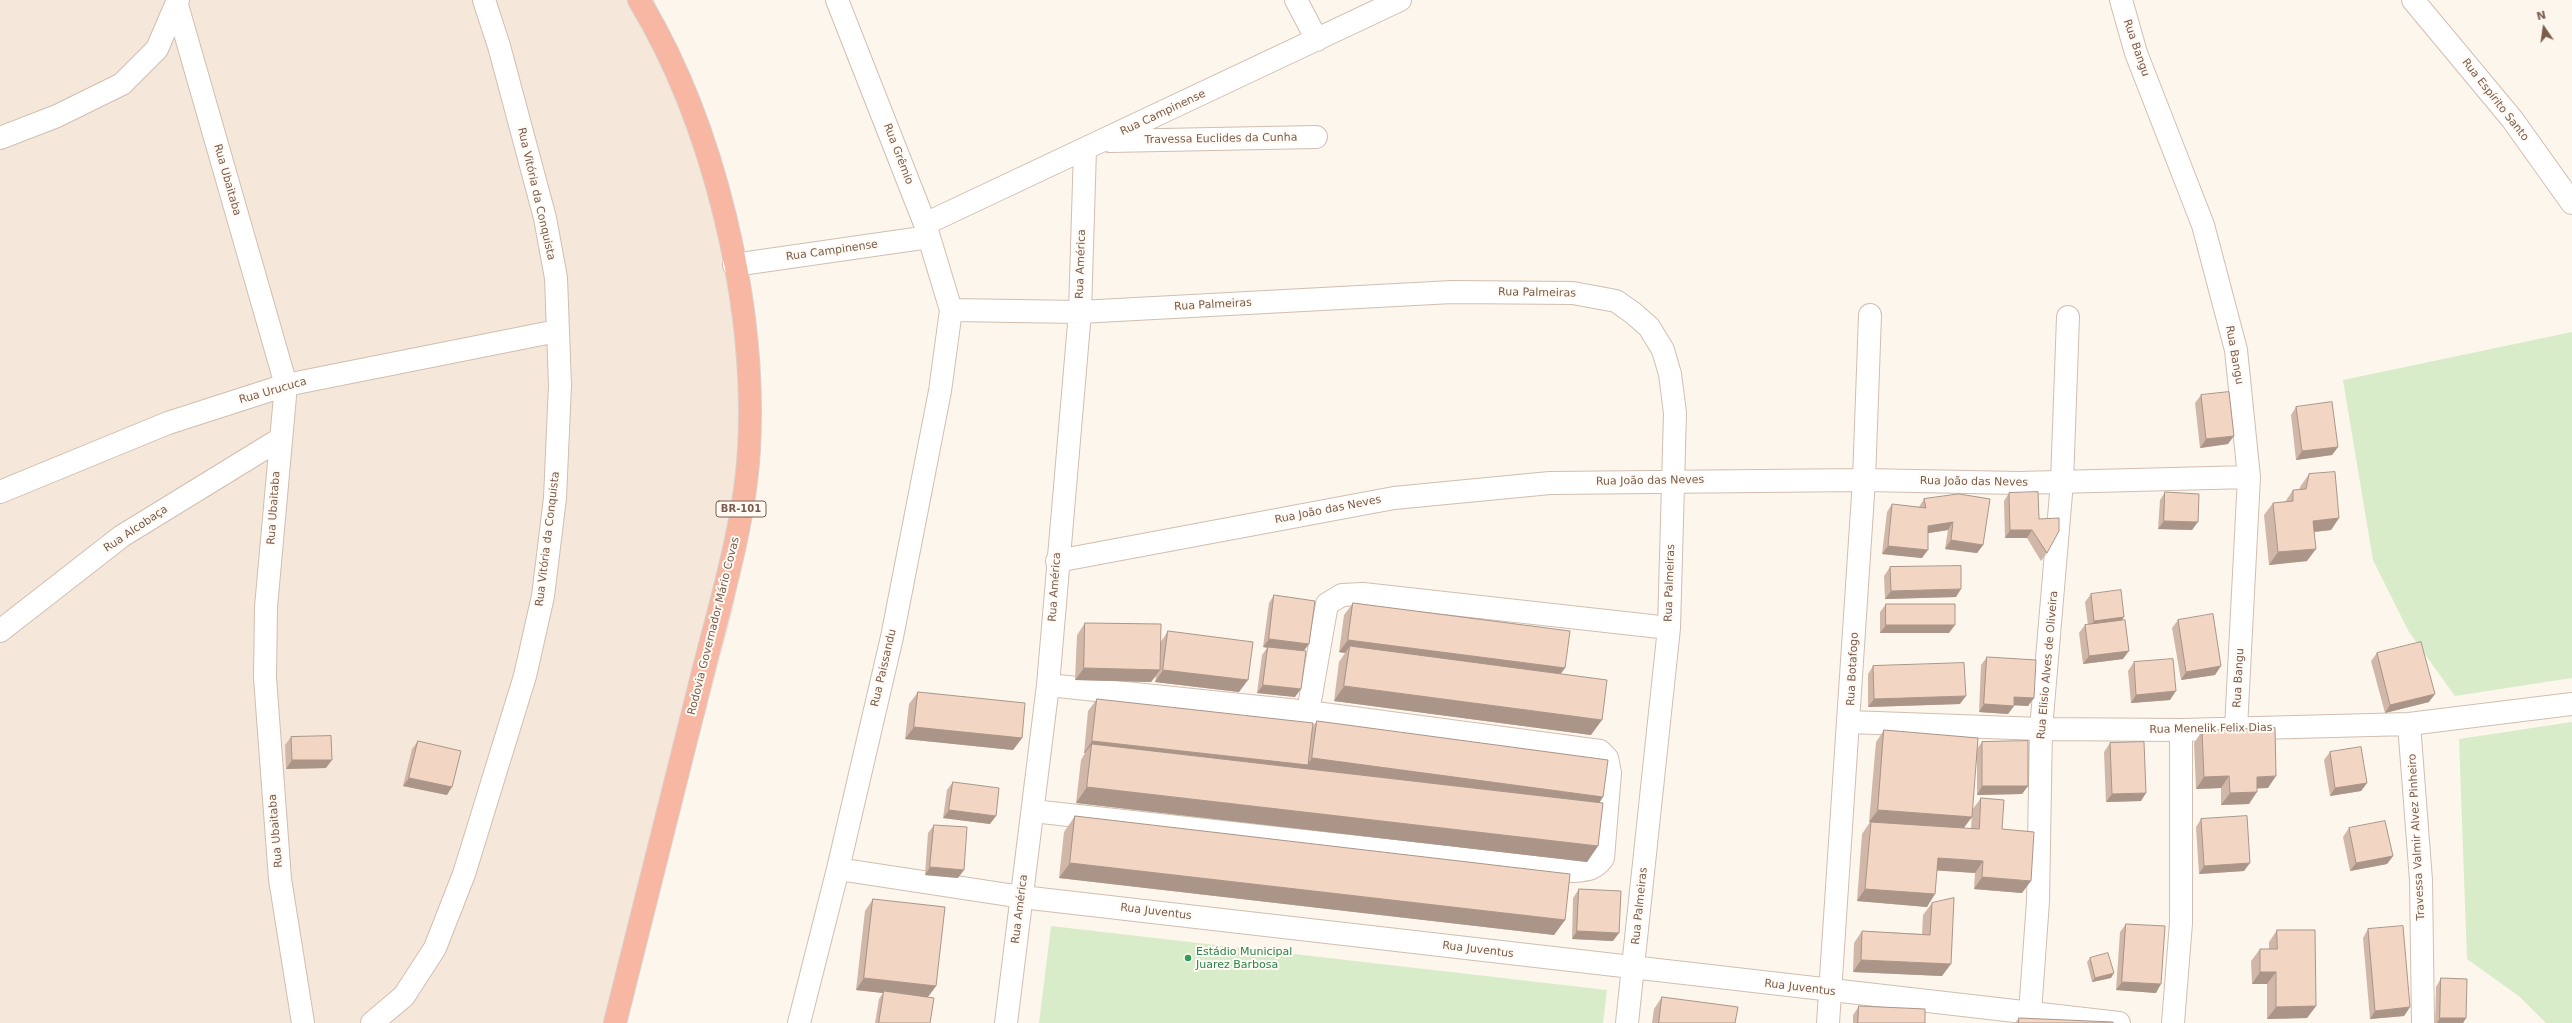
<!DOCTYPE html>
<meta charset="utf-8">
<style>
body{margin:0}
#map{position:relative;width:2572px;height:1023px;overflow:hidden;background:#fdf6ec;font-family:"DejaVu Sans",sans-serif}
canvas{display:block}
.north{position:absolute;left:2524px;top:8px;width:40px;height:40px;-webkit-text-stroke:3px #fffaf3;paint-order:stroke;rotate:347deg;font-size:11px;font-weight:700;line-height:16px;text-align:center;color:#7a5c4d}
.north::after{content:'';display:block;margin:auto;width:14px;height:18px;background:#7a5c4d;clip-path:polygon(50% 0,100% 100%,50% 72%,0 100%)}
</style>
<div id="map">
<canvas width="2572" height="1023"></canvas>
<div class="north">N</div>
</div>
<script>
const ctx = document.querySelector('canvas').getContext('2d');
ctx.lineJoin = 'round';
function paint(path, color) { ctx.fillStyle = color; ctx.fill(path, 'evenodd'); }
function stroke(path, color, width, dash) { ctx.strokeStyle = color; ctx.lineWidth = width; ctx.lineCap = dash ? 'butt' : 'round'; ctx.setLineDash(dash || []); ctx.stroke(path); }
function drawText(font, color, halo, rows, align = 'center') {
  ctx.font = font + ' "DejaVu Sans",sans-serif'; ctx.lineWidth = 4; ctx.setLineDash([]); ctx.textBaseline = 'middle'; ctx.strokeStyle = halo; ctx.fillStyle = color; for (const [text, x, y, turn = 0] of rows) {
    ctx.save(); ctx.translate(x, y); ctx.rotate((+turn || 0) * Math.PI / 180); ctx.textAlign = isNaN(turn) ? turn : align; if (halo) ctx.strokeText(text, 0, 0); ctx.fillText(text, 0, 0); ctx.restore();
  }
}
paint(new Path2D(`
 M 0,0 L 654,0 L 693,87 L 752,313 L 761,451 L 733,610 L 622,1023 L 0,1023 Z`), '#f5e8da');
paint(new Path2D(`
 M 2572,332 L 2572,678 L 2455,696 L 2409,632 L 2373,560 L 2343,380 Z
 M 2572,722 L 2572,1023 L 2546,1023 L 2520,997 L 2467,959 L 2459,739 Z
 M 1051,926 L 1607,990 L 1603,1023 L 1039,1023 Z`), '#d8ecc9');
const street = new Path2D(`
 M 1296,0 L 1317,40
 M 2121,0 L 2136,53 L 2203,225 L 2236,350 L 2249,477 L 2236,728
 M 2413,0 L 2512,119 L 2572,203
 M 177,5 L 286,385 L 266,607 L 265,678 L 280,879 L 303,1023
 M 0,138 L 57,116 L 122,84 L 157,49 L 178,0
 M 1110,141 L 1316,137
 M 925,224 L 1400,0
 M 734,265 L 929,237
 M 951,310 L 1080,312 L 1452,292 L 1573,293 L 1616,301 L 1633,313 L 1649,327 L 1663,350 L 1670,374 L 1675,413 L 1669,628 L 1627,1023
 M 0,492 L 168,423 L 286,385 L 557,331
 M 1057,561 L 1394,498 L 1550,483 L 1864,480 L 2019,483 L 2249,477
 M 0,631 L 122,536 L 280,439
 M 1308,712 L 1327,604 L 1342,595 L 1363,594 L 1669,628
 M 1849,722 L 2041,729 L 2181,730 L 2409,724 L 2572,704
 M 2409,724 L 2421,880 L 2423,1023
 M 1033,811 L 1574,871 C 1588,870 1595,869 1603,858 L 1610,773 L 1607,758 L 1600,751 L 1308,712 L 1048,685
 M 838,869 L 1022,897 L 2119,1023
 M 2030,1013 L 2038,901 L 2041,729 L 2062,482 L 2068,317
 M 372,1023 L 404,996 L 435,948 L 464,874 L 525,676 L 543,596 L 555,498 L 560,385 L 556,278 L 545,218 L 499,46 L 484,0
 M 799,1023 L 838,869 L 892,637 L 940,391 L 951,310 L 925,224 L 837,0
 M 1006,1023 L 1048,685 L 1080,312 L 1085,149
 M 1828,1023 L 1864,480 L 1870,315
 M 2173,1023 L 2181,923 L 2181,730`);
const highway = new Path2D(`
 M 615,1023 C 644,906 674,789 703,672 C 721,601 745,522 749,449 C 757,304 714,124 639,0`);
stroke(street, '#d1beb0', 24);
stroke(highway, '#dad1cd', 24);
stroke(street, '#fff', 22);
stroke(highway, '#f7b7a3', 22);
paint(new Path2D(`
 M 2201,395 L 2228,444 L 2200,448 L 2195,403 Z
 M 2296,407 L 2338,447 L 2332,455 L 2296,460 L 2291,415 Z
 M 2309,474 L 2339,518 L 2331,530 L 2314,532 L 2307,561 L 2269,565 L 2264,515 L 2273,503 L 2285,502 L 2293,490 L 2299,490 L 2300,487 Z
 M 2165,492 L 2192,530 L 2158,529 L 2160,500 Z
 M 2009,493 L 2039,519 L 2047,553 L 2041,561 L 2027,538 L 2005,538 L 2004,501 Z
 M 1924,499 L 1983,545 L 1977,553 L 1945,549 L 1948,530 L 1928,533 L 1922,558 L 1882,554 L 1887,512 L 1892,504 L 1919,507 Z
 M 1890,567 L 1956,597 L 1885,599 L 1884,576 Z
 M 2091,594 L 2124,617 L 2121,621 L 2123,659 L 2083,664 L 2079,633 L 2085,625 L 2088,625 L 2085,602 Z
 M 1274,595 L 1304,651 L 1295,697 L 1257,693 L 1262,655 L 1267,648 L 1263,647 L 1269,603 Z
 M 1353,603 L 1565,668 L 1560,674 L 1591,735 L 1334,701 L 1339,662 L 1345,653 L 1339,652 L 1344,615 Z
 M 1886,604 L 1949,633 L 1880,633 L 1880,612 Z
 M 2178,620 L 2215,675 L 2181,680 L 2172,628 Z
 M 1085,623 L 1160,643 L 1168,631 L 1239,692 L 1155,682 L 1156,676 L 1151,682 L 1075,680 L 1077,635 Z
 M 2377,653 L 2429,702 L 2385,713 L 2371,661 Z
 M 1987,657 L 2034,698 L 2028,706 L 2014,705 L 2008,714 L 1979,712 L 1981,665 Z
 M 2134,662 L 2170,700 L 2131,703 L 2128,671 Z
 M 1873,666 L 1960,704 L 1868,707 L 1868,674 Z
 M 918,692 L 1022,738 L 1013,750 L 905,739 L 909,704 Z
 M 1097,699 L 1312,728 L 1317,721 L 1600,803 L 1598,846 L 1587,862 L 1076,803 L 1081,760 L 1085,753 L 1084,753 L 1088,711 Z
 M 1884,730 L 1977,749 L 1982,742 L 2028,786 L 2022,794 L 1977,795 L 1977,760 L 1964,828 L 1971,829 L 1972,810 L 1981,798 L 2002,829 L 2022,893 L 1974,889 L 1975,873 L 1937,870 L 1927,907 L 1857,901 L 1862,834 L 1870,822 L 1869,822 L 1876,742 Z
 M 2202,731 L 2268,788 L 2257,788 L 2249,804 L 2221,805 L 2221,788 L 2196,789 L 2194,743 Z
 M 291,737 L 326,768 L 286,769 L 285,745 Z
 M 418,741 L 447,795 L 403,786 L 412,749 Z
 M 2110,743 L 2141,801 L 2106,802 L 2104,752 Z
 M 2330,752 L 2367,783 L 2361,791 L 2330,796 L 2324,760 Z
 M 953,782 L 990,824 L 943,818 L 947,790 Z
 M 1075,816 L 1565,920 L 1554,935 L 1059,878 L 1064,832 Z
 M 2201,819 L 2244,871 L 2199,874 L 2196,827 Z
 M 934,825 L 958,878 L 925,875 L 928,833 Z
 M 2349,828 L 2393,856 L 2387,864 L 2350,871 L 2343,837 Z
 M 1579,889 L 1613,941 L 1572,939 L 1573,898 Z
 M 873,899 L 936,986 L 928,997 L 930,1023 L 875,1023 L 879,999 L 883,993 L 856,990 L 865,911 Z
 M 1932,903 L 1942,976 L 1853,972 L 1854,943 L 1862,931 L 1922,934 L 1923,915 Z
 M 2126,924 L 2156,993 L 2116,990 L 2120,932 Z
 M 2368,929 L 2410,1007 L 2404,1016 L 2370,1019 L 2363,938 Z
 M 2277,930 L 2316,1006 L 2307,1018 L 2267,1019 L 2267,984 L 2252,984 L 2251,961 L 2260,949 L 2269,949 L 2269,942 Z
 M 2090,958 L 2111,978 L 2092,982 L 2087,962 Z
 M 2441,978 L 2466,1018 L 2463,1023 L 2435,1023 L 2436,987 Z
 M 1662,997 L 1735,1023 L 1652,1023 L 1654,1009 Z
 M 1859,1006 L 1925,1023 L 1853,1023 L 1853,1015 Z
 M 2019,1018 L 2113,1023 L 2015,1023 Z`), '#d1b7a8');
paint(new Path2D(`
 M 2234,436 L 2228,444 L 2200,448 L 2206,439 Z
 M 2338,447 L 2332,455 L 2296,460 L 2302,451 Z
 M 2339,518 L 2331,530 L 2304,533 L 2313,521 Z
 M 2164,521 L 2198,522 L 2192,530 L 2158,529 Z
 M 1953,522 L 1948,530 L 1923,534 L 1928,526 Z
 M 2010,530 L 2032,530 L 2027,538 L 2005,538 Z
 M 1951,540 L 1983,545 L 1977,553 L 1945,549 Z
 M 1888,546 L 1928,550 L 1922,558 L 1882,554 Z
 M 2316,549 L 2307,561 L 2269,565 L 2278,552 Z
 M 1961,589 L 1956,597 L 1885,599 L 1891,591 Z
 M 2124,617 L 2118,625 L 2088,629 L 2094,621 Z
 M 1886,625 L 1955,625 L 1949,633 L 1880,633 Z
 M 1269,639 L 1309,644 L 1303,652 L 1263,647 Z
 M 1348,640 L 1565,668 L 1556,680 L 1350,646 L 1345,653 L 1339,652 Z
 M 2129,651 L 2123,659 L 2083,664 L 2089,656 Z
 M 2221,666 L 2215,675 L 2181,680 L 2186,672 Z
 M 1084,668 L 1160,670 L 1151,682 L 1075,680 Z
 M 1163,670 L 1248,680 L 1239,692 L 1155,682 Z
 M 1263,685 L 1301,689 L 1295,697 L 1257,693 Z
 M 1344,686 L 1602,720 L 1591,735 L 1334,701 Z
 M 2176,691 L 2170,700 L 2131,703 L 2136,695 Z
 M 2435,694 L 2429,702 L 2385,713 L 2390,705 Z
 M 1966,696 L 1960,704 L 1868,707 L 1874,699 Z
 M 2014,697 L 2034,698 L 2028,706 L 2008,705 Z
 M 1984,704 L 2014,706 L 2008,714 L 1979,712 Z
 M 914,727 L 1022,738 L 1013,750 L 905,739 Z
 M 1092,741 L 1307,765 L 1312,758 L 1603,797 L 1593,813 L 1092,744 L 1085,753 L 1084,753 Z
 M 292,760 L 332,760 L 326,768 L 286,769 Z
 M 2229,776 L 2221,788 L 2196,789 L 2204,777 Z
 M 2276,776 L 2268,788 L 2248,789 L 2257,777 Z
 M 409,778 L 452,787 L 447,795 L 403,786 Z
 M 2367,783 L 2361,791 L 2330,796 L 2335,788 Z
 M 1982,786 L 2028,786 L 2022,794 L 1977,795 Z
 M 1087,787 L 1598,846 L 1587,862 L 1076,803 Z
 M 2257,792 L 2249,804 L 2221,805 L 2230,793 Z
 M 2146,793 L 2141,801 L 2106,802 L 2112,794 Z
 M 949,810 L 996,816 L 990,824 L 943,818 Z
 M 1878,810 L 1972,817 L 1963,829 L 1869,822 Z
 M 2393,856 L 2387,864 L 2350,871 L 2356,863 Z
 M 1938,858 L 1983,861 L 1975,873 L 1929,870 Z
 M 1070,863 L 1565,920 L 1554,935 L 1059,878 Z
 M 2250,863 L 2244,871 L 2199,874 L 2204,866 Z
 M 930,867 L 964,870 L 958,878 L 925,875 Z
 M 1982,877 L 2031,881 L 2022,893 L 1974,889 Z
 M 1865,889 L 1935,894 L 1927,907 L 1857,901 Z
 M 1577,931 L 1619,933 L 1613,941 L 1572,939 Z
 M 1861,960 L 1951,964 L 1942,976 L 1853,972 Z
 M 2260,972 L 2276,972 L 2267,984 L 2252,984 Z
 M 2114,973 L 2111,978 L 2092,982 L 2095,978 Z
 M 864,978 L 936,986 L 927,998 L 884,991 L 883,993 L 856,990 Z
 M 2122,982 L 2161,984 L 2156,993 L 2116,990 Z
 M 2316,1006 L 2307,1018 L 2267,1019 L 2276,1007 Z
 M 2410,1007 L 2404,1016 L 2370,1019 L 2375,1011 Z
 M 2440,1018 L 2466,1018 L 2463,1023 L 2437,1023 Z`), '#aa9588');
const building = new Path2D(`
 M 2229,392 L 2234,436 L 2206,439 L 2201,395 Z
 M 2332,402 L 2338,447 L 2302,451 L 2296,407 Z
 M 2335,472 L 2339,518 L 2313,521 L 2316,549 L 2278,552 L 2273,503 L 2293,501 L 2293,490 L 2306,489 L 2309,474 Z
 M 2038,492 L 2039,519 L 2059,518 L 2059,531 L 2047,553 L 2032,530 L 2010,530 L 2009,493 Z
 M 2165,492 L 2199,494 L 2198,522 L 2164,521 Z
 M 1959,494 L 1990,499 L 1983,545 L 1951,540 L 1953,522 L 1928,526 L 1928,550 L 1888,546 L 1892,504 L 1926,508 L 1924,499 Z
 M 1961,566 L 1961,589 L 1891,591 L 1890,567 Z
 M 2121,590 L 2124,617 L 2094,621 L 2091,594 Z
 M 1274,595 L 1315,601 L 1309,644 L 1269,639 Z
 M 1353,603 L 1570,631 L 1565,668 L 1348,640 Z
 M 1886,604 L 1955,604 L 1955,625 L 1886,625 Z
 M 2213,614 L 2221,666 L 2186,672 L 2178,620 Z
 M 2125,620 L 2129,651 L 2089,656 L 2085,625 Z
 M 1085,623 L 1161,624 L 1160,670 L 1084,668 Z
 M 1168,631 L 1253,642 L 1248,680 L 1163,670 Z
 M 2421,642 L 2435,694 L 2390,705 L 2377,653 Z
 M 1350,646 L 1607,680 L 1602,720 L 1344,686 Z
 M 1268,647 L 1306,651 L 1301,689 L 1263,685 Z
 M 1987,657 L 2036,660 L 2034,698 L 2014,697 L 2014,706 L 1984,704 Z
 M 2173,659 L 2176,691 L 2136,695 L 2134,662 Z
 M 1964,663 L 1966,696 L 1874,699 L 1873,666 Z
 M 918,692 L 1025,703 L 1022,738 L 914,727 Z
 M 1097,699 L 1313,723 L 1308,765 L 1092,741 Z
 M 1317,721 L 1608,760 L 1603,797 L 1312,758 Z
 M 2275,728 L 2276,776 L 2257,777 L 2257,792 L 2230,793 L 2229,776 L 2204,777 L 2202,731 Z
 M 1884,730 L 1978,738 L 1972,817 L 1878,810 Z
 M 331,736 L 332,760 L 292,760 L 291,737 Z
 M 418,741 L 461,751 L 452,787 L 409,778 Z
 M 2028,741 L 2028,786 L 1982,786 L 1982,742 Z
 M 2144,742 L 2146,793 L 2112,794 L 2110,743 Z
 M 1092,744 L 1603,803 L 1598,846 L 1087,787 Z
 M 2361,747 L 2367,783 L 2335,788 L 2330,752 Z
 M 953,782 L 999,788 L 996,816 L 949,810 Z
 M 1981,798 L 2004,800 L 2002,829 L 2034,832 L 2031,881 L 1982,877 L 1983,861 L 1938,858 L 1935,894 L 1865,889 L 1871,822 L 1979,829 Z
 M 1075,816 L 1570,874 L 1565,920 L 1070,863 Z
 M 2247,816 L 2250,863 L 2204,866 L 2201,819 Z
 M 2385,821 L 2393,856 L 2356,863 L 2349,828 Z
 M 934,825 L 967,827 L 964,870 L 930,867 Z
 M 1579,889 L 1621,891 L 1619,933 L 1577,931 Z
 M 1954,898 L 1951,964 L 1861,960 L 1862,931 L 1930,935 L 1932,903 Z
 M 873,899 L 945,907 L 936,986 L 864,978 Z
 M 2126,924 L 2165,926 L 2161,984 L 2122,982 Z
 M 2403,926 L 2410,1007 L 2375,1011 L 2368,929 Z
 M 2277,930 L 2315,930 L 2316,1006 L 2276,1007 L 2276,972 L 2260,972 L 2260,949 L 2277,949 Z
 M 2108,953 L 2114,973 L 2095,978 L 2090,958 Z
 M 2441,978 L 2467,979 L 2466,1018 L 2440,1018 Z
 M 884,991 L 934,998 L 930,1023 L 879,1023 Z
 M 1662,997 L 1738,1007 L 1735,1023 L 1659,1023 Z
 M 1859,1006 L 1925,1009 L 1925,1023 L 1858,1023 Z
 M 2019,1018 L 2113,1022 L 2113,1023 L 2019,1023 Z`);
paint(building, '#f3d5c3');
stroke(building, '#aa9588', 1);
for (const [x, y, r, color] of [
 [1188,958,4,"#2e9e5b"]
]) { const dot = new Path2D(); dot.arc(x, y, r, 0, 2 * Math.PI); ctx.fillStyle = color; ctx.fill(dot); stroke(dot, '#fffaf3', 1.5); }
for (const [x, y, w] of [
 [741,509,50]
]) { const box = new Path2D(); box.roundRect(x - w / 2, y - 8, w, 16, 3); ctx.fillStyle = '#fffaf3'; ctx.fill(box); stroke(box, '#7a5c4d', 1); }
drawText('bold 10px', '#7a5c4d', null, [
 ["BR-101",741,509]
]);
drawText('11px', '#7a5c4d', '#fffaf3', [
 ["Rua Bangu",2136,48,71],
 ["Rua Espírito Santo",2495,100,52],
 ["Rua Campinense",1163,113,-25],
 ["Travessa Euclides da Cunha",1221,139,-1],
 ["Rua Grêmio",898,154,69],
 ["Rua Ubaitaba",227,180,74],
 ["Rua Vitória da Conquista",536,194,77],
 ["Rua Campinense",832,251,-8],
 ["Rua América",1081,264,-88],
 ["Rua Palmeiras",1537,293,1],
 ["Rua Palmeiras",1213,305,-3],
 ["Rua Bangu",2234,355,80],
 ["Rua Urucuca",273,391,-16],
 ["Rua João das Neves",1650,481,-1],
 ["Rua João das Neves",1974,482,1],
 ["Rua Ubaitaba",274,508,-86],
 ["Rua João das Neves",1328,510,-11],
 ["Rua Alcobaça",136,529,-34],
 ["Rua Vitória da Conquista",548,539,-83],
 ["Rua Palmeiras",1670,583,-88],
 ["Rua América",1055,587,-86],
 ["Rodovia Governador Mário Covas",714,626,-76],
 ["Rua Elisio Alves de Oliveira",2048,665,-85],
 ["Rua Paissandu",884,668,-77],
 ["Rua Botafogo",1853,669,-87],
 ["Rua Bangu",2239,678,-87],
 ["Rua Menelik Felix Dias",2211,729,-1],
 ["Rua Ubaitaba",276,831,-95],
 ["Travessa Valmir Alvez Pinheiro",2417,837,-93],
 ["Rua Palmeiras",1640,906,-84],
 ["Rua América",1020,909,-83],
 ["Rua Juventus",1156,912,7],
 ["Rua Juventus",1478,950,7],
 ["Rua Juventus",1800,988,7]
]);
drawText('11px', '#27864d', '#fffaf3', [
 ["Estádio Municipal",1196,952],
 ["Juarez Barbosa",1196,965]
], 'left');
</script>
